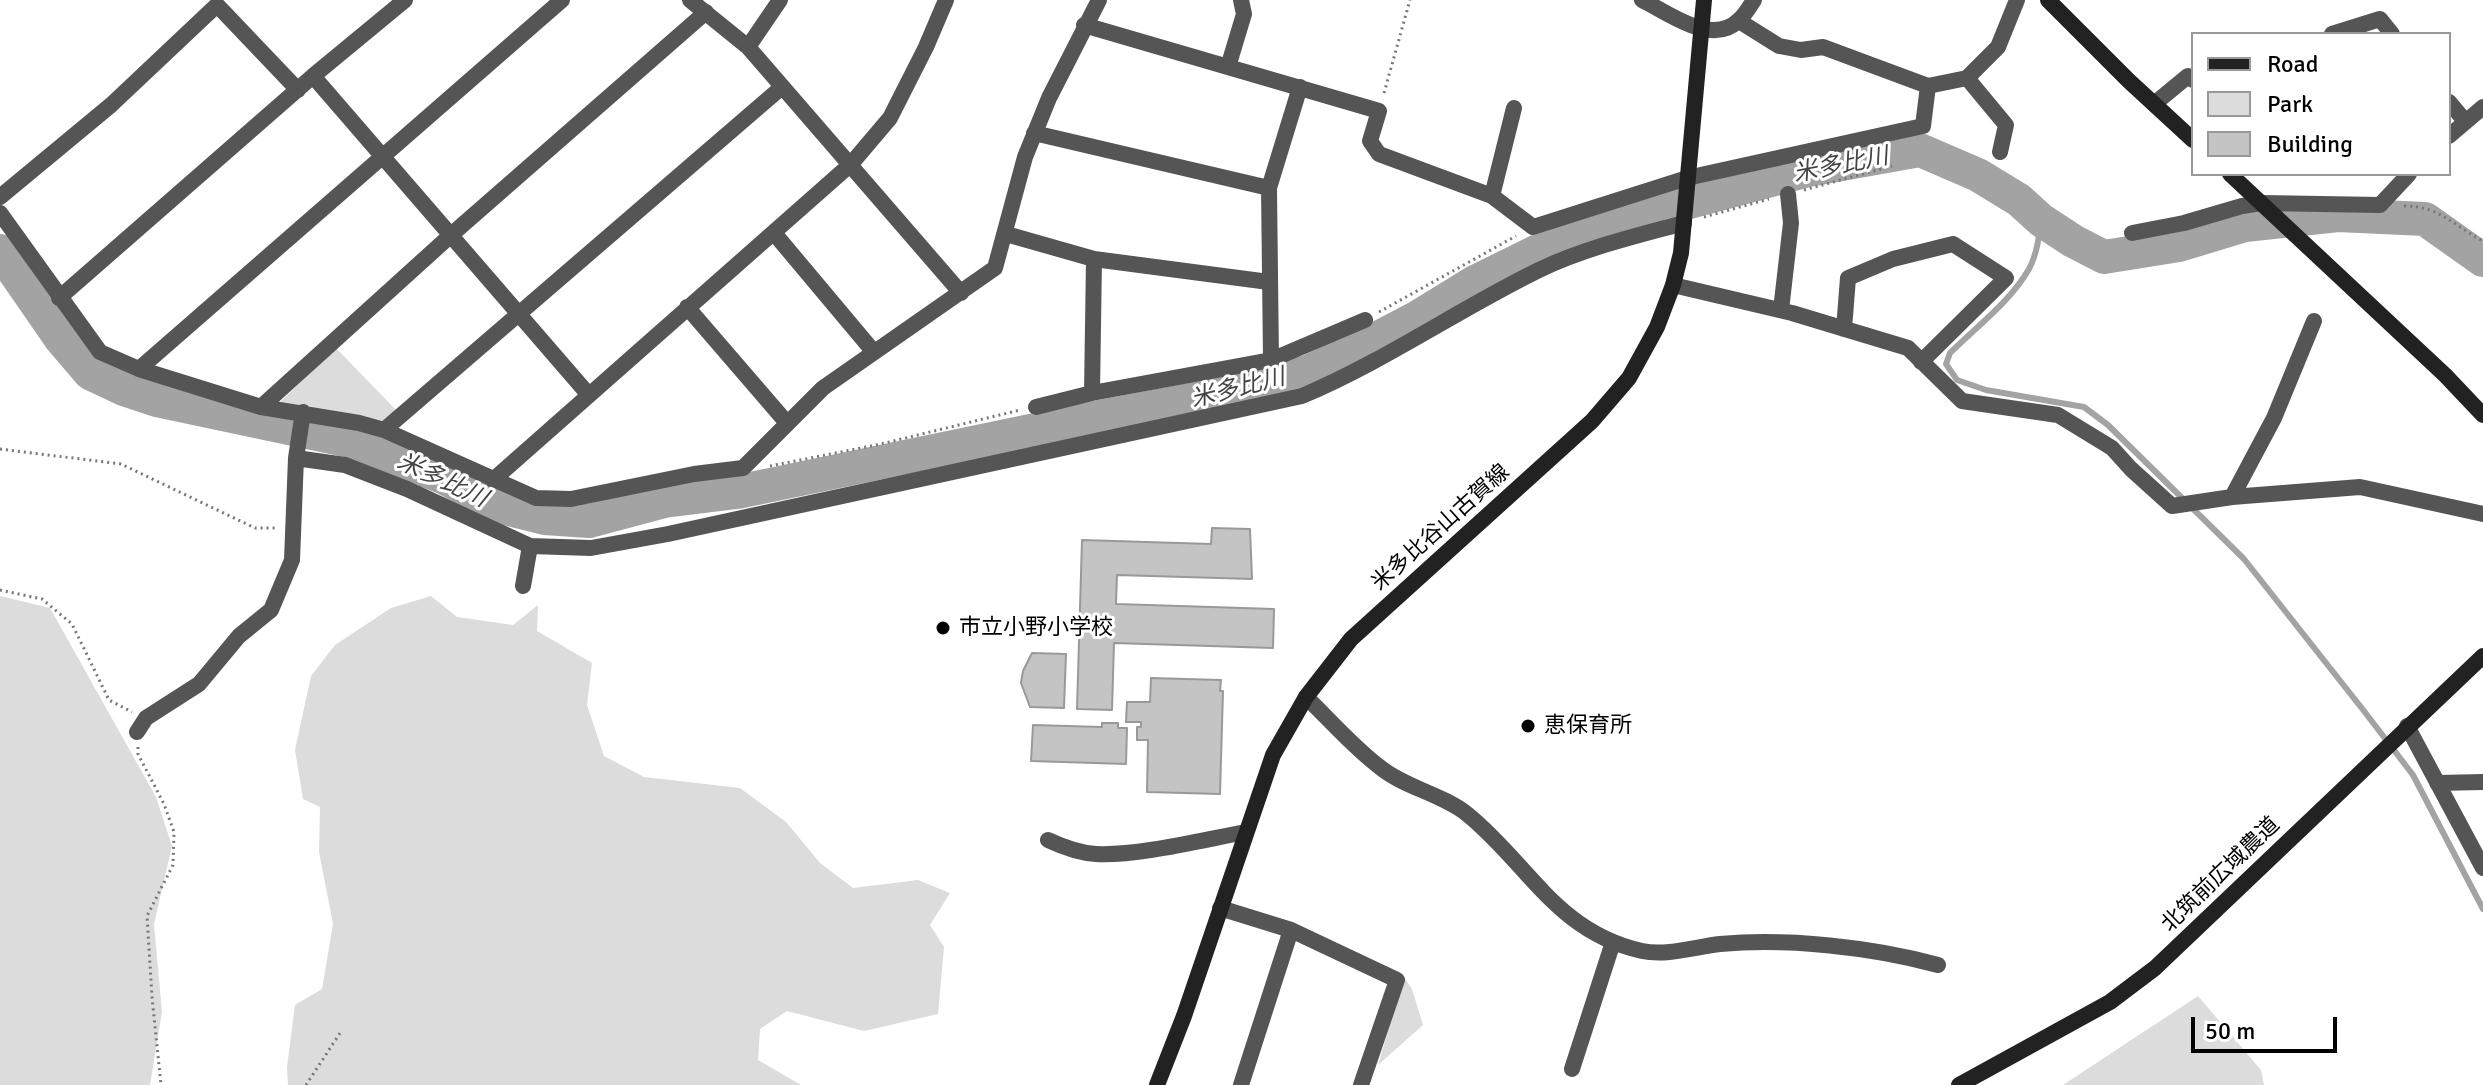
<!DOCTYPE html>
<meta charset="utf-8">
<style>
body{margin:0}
#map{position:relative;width:2483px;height:1085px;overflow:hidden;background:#fff;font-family:Signika,sans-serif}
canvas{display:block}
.legend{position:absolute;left:2191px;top:32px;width:260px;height:144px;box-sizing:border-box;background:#fff;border:2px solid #999;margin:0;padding:10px 14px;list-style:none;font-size:24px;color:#000}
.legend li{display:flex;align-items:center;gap:16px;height:40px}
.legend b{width:40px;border:2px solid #999}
.scale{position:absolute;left:2191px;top:1017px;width:146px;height:36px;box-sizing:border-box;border:4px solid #000;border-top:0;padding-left:10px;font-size:24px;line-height:28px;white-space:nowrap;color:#000;-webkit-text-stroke:6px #fff;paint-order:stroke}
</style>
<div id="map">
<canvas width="2483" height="1085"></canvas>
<ul class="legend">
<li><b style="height:10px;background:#222"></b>Road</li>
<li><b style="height:22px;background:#dcdcdc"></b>Park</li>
<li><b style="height:22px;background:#c4c4c4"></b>Building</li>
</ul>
<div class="scale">50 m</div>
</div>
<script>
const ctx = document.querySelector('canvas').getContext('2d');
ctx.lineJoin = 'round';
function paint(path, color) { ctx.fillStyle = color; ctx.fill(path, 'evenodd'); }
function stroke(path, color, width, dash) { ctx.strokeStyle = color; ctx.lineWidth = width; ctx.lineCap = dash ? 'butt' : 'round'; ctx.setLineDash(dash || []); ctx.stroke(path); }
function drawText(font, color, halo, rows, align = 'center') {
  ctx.font = font + ' Signika,"Noto Sans JP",sans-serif'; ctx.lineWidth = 6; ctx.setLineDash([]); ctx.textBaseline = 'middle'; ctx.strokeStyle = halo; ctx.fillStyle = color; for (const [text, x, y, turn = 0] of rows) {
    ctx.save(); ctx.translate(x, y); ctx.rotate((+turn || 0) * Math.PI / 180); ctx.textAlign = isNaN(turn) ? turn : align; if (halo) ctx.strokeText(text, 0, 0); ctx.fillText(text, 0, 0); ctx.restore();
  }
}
paint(new Path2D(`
 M 336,348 L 398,412 L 385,422 L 279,403 Z
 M 0,596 L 50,608 L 156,797 L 172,846 L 154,924 L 162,1012 L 150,1085 L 0,1085 Z
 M 431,596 L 457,617 L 513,625 L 538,605 L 537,631 L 592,663 L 587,705 L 604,756 L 644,777 L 740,788 L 786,822 L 820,863 L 853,888 L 918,880 L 950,893 L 930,925 L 944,947 L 938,1014 L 864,1031 L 787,1011 L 760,1029 L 758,1060 L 801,1085 L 288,1085 L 287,1067 L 295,1005 L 322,989 L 333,924 L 319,852 L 320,807 L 303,799 L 295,750 L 311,676 L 335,645 L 391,608 Z
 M 1404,977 L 1412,989 L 1423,1025 L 1378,1065 Z
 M 2198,996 L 2261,1070 L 2264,1085 L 2063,1085 Z`), '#dcdcdc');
stroke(new Path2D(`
 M 2041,220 C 2039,237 2037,254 2029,269 C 2010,302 1976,327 1950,353 L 1946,364 L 1957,380 L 1986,390 L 2084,407 L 2108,425 L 2244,559 L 2364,711 L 2413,775 L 2483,909`), '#a3a3a3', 6);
stroke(new Path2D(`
 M 0,251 L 61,339 L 90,373 L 124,389 L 157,400 L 346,440 L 445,478 L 493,505 L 545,518 L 589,521 L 664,501 L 737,492 L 1079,421 L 1247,389 L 1310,371 L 1361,347 L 1418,317 L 1475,282 L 1540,250 L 1652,212 L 1808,170 L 1920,150 L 1978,175 L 2019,200 L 2041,220 L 2073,241 L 2104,257 L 2179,245 L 2245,225 L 2338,215 L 2425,219 L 2483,260`), '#a3a3a3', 34);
const building = new Path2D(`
 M 1212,528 L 1250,529 L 1252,579 L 1117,575 L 1116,604 L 1274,609 L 1273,648 L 1114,643 L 1112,710 L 1077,709 L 1082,540 L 1211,544 Z
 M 1032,653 L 1066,654 L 1064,708 L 1030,707 L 1021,683 L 1023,671 Z
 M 1151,678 L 1221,680 L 1220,691 L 1223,691 L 1220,794 L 1147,792 L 1148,740 L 1137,740 L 1137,727 L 1141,727 L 1141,722 L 1126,722 L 1127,702 L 1150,702 Z
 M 1102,723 L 1118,723 L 1118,728 L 1127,728 L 1126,764 L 1031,761 L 1033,725 L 1102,727 Z`);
paint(building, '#c4c4c4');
stroke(building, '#999', 2);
stroke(new Path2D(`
 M 1384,93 L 1410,0
 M 1804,190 L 1892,166
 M 2404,206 C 2440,206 2454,226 2483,241
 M 1704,217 L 1769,199
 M 1379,312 L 1516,236
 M 0,449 L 121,464 L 255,528 L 276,528
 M 770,466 L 881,444 L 1020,410
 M 0,590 L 42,599 L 72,624 L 109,700 L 132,712
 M 138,747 L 138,754 L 164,804 L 174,832 L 173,865 L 147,916 L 152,997 L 161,1085
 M 306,1085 L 342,1030`), '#777', 3, [2, 4]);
stroke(new Path2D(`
 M 690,0 L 748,47 L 961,293
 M 1642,0 C 1669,13 1712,47 1739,20 C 1745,15 1750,6 1754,0
 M 1739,21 L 1779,46 L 1801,50 L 1823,47 L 1928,86
 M 1084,25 L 1379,111 L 1370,141 L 1379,154 L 1492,196 L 1533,227 L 1687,178 L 1923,126 L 1928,86 L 1967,78 L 1998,47 L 2017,0
 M 2332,34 L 2380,19 L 2392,34
 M 748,47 L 780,0
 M 1228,67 L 1244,14 L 1241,0
 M 313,76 L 588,394
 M 1967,78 L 2006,125 L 2000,152
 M 2449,102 L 2465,121
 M 2154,104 L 2188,76 L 2193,80
 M 1034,133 L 1269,188
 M 2449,136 L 2483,107
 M 1492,196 L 1514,108
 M 0,197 L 111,105 L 217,5 L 298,90
 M 0,213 L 100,352 L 139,369 L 261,407 L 359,423 L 384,430 L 536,498 L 571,499 L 694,474 L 743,468 L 823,388 L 995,268 L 1025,157 L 1049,98 L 1099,0
 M 774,233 L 873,351
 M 2132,233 L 2184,223 L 2242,206 L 2262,203 L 2380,205 L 2409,174
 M 1006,234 L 1094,259 L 1269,282
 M 1673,285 L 1792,313 L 1908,348 L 1962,401 L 2058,415 L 2112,448 L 2131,469 L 2172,506 L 2232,497 L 2360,487 L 2483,514
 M 59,298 L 313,76 L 405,0
 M 687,307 L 787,423
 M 1781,310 L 1791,223 L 1788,194
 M 1844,329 L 1848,278 L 1893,259 L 1953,244 L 2006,278 L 1921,362
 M 1271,360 L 1269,188 L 1300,87
 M 139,369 L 562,0
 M 1092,393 L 1094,259
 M 261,407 L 451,235 L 706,12
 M 1036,407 L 1092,393 L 1271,360 L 1365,320
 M 384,430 L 782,87
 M 296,458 L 345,465 L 407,489 L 530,546 L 591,548 L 668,534 L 1302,396 C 1385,361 1459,309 1539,270 C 1585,248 1636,236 1684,223
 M 493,480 L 851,164 L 890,118 L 926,47 L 946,0
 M 2232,497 L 2274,418 L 2314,321
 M 523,586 L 530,546
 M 1306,697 C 1330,720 1354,748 1381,768 C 1406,788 1442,794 1467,814 C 1528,863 1556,932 1642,951 C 1667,956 1695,947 1720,944 C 1788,938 1872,947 1938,965
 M 2407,726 L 2483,868
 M 137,732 L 146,718 L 199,684 L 239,636 L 271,610 L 292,560 L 296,458 L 303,412
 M 2437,783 L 2483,782
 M 1048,840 C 1063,847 1079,853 1096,854 C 1138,856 1202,840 1246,832
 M 1220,908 L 1291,930 L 1397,980 L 1361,1085
 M 1572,1069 L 1613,942
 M 1241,1085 L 1291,930`), '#555', 16);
stroke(new Path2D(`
 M 2048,0 L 2129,81 L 2193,140
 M 2230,174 L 2445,375 L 2483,415
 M 1157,1085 L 1184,1016 L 1273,755 L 1306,697 L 1351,639 L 1592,421 L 1629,378 L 1657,327 L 1673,285 L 1681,253 L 1704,0
 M 1959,1085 L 2110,1002 L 2155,968 L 2483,656`), '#222', 16);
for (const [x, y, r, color] of [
 [943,628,8,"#000"],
 [1528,726,8,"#000"]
]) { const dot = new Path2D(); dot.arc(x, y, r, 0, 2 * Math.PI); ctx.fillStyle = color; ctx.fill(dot); stroke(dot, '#fff', 3); }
drawText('22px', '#000', '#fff', [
 ["米多比谷山古賀線",1441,528,-42],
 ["北筑前広域農道",2221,875,-44]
]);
drawText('22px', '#000', '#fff', [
 ["市立小野小学校",959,628],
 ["恵保育所",1544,726]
], 'left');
drawText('italic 24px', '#444', '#fff', [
 ["米多比川",1841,166,-11],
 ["米多比川",1238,389,-14],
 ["米多比川",442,481,25]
]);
</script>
